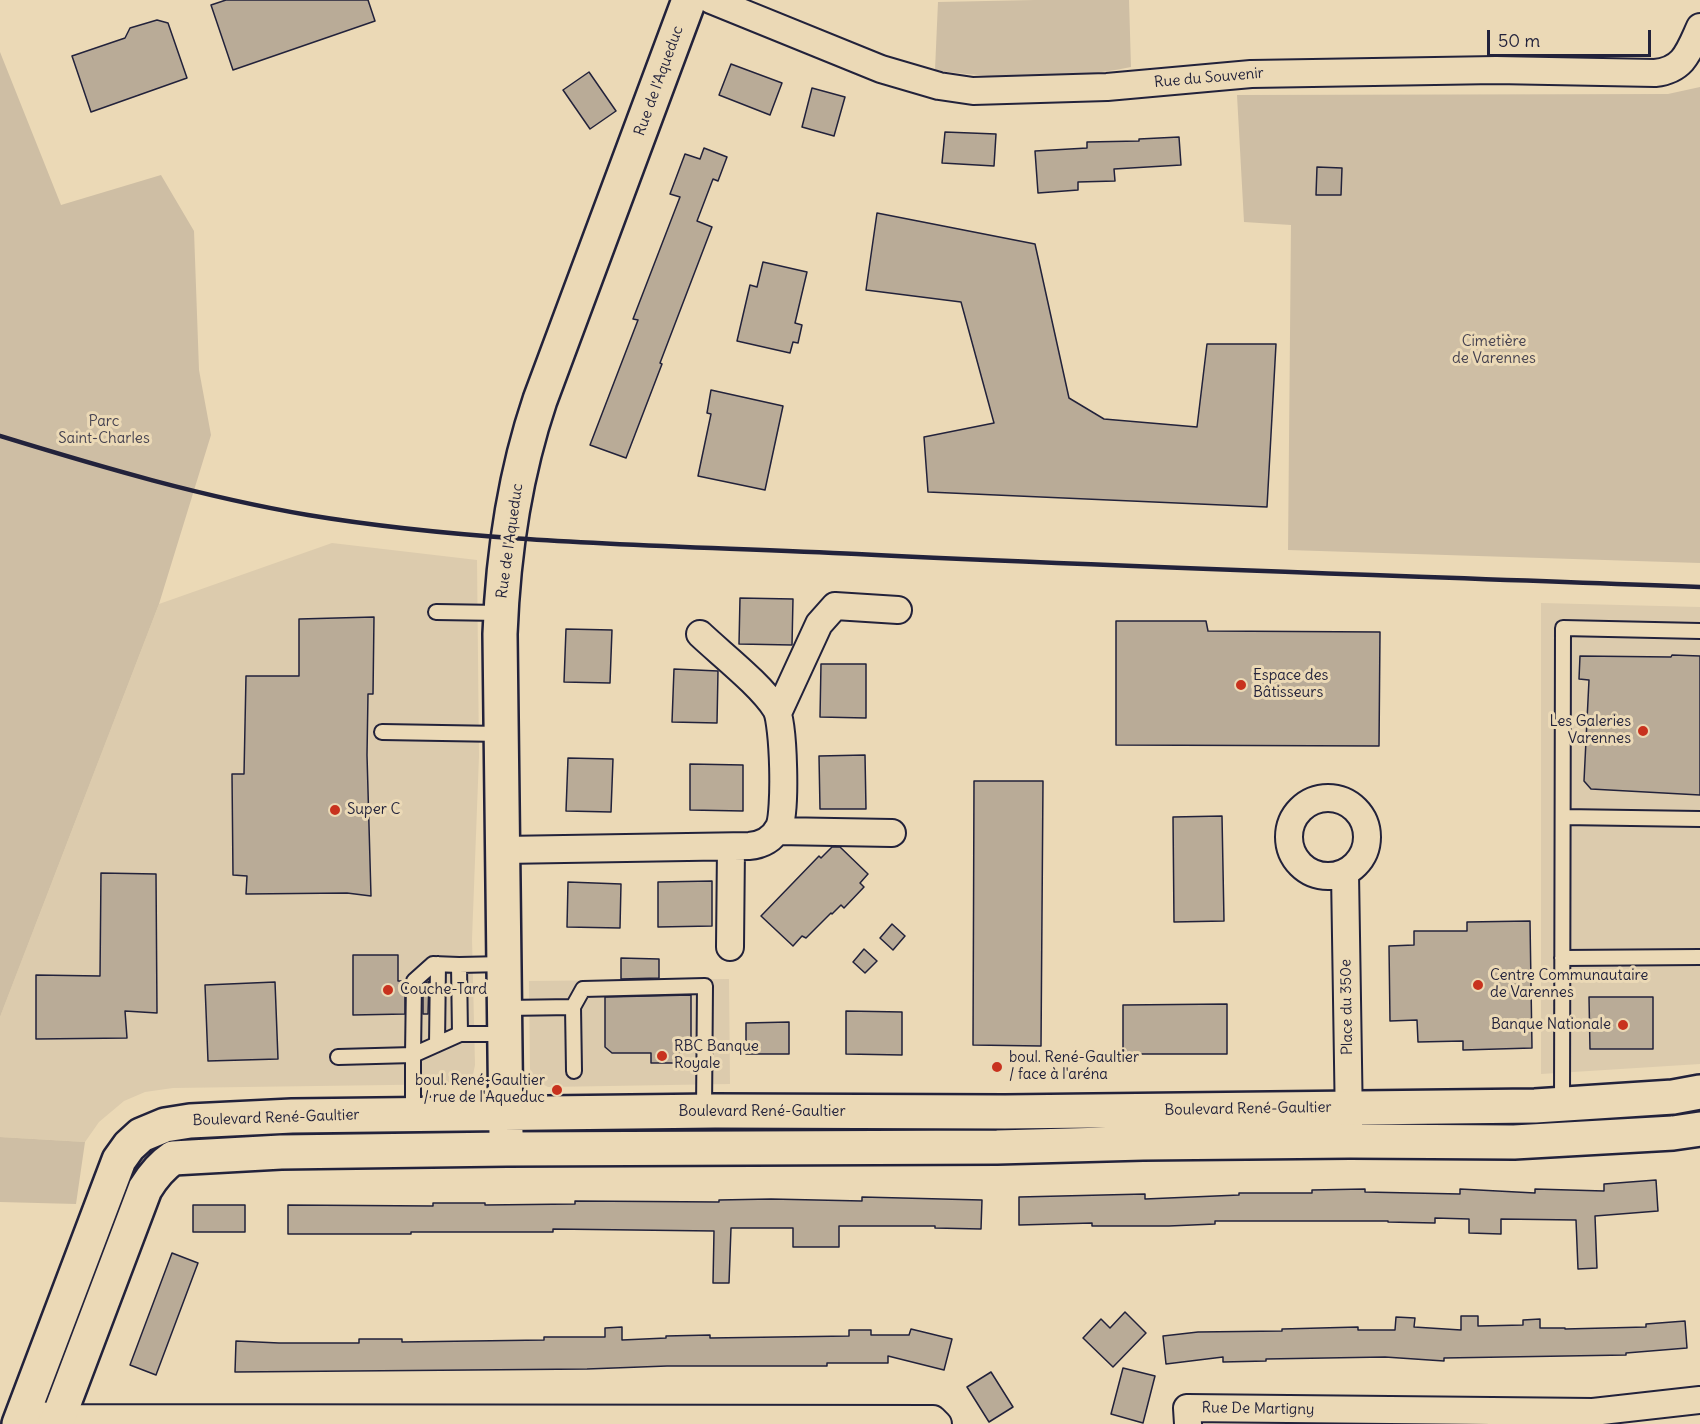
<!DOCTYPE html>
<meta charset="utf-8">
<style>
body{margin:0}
#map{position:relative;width:1700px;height:1424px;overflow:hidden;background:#ebd9b6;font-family:Delius,sans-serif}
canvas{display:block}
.scale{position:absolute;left:1487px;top:30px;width:164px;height:27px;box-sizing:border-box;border:3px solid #22223b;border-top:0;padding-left:8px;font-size:18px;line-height:21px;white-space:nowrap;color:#22223b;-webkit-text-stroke:4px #ebd9b6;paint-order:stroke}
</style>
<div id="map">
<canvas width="1700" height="1424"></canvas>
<div class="scale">50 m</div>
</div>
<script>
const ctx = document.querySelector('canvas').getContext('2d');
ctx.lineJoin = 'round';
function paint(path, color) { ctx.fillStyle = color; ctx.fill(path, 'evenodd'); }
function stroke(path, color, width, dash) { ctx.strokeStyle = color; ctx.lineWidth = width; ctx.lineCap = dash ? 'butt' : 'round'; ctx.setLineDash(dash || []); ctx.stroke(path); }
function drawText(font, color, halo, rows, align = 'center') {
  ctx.font = font + ' Delius,sans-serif'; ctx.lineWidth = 6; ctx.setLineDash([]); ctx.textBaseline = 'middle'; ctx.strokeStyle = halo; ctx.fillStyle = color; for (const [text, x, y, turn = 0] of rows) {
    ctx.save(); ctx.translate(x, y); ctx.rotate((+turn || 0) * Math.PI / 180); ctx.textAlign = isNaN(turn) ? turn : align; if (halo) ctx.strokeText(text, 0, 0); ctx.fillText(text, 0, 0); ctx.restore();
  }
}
paint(new Path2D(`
 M 332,543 L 477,560 L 479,756 L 472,939 L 475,1065 L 473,1075 L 461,1084 L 173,1088 L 145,1092 L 124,1101 L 99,1122 L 85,1142 L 0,1137 L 0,1017 L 159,604 Z
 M 1541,603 L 1700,607 L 1700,1064 L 1541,1074 Z
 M 729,979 L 730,1084 L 548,1087 L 537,1081 L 532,1075 L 530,1069 L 529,981 Z`), '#dccbad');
paint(new Path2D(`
 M 1035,0 L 1129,0 L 1131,67 C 1067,80 999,80 935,70 L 938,2 Z
 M 0,52 L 61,205 L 161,175 L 194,231 L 199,370 L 211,435 L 159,604 L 0,1017 Z
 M 1700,87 L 1700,563 L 1288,550 L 1291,225 L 1244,222 L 1237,95 L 1668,94 Z
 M 0,1137 L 85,1142 L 76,1204 L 0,1202 Z`), '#cebea4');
const building = new Path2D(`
 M 226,0 L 368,0 L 375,21 L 233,70 L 211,5 Z
 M 157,20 L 168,23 L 187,78 L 91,112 L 72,56 L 125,38 L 130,28 Z
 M 731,64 L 782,83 L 770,115 L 719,95 Z
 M 589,72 L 616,111 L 590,129 L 563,90 Z
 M 812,88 L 845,97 L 834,136 L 802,127 Z
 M 945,132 L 996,134 L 994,166 L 942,163 Z
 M 1179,137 L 1181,165 L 1114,169 L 1115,181 L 1078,182 L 1078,190 L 1038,193 L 1035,151 L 1087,148 L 1087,142 L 1139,141 L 1139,139 Z
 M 704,148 L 727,157 L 718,181 L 713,179 L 697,221 L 712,227 L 660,363 L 662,364 L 626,458 L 590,445 L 638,320 L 633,319 L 680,197 L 670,194 L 685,154 L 700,159 Z
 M 1317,167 L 1342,168 L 1341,195 L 1316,195 Z
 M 877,213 L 1035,244 L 1069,398 L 1104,419 L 1197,427 L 1207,344 L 1276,344 L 1267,507 L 928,492 L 924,437 L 994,423 L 961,302 L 866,290 Z
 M 763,262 L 807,272 L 795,323 L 802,325 L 798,343 L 793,342 L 790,353 L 737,341 L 750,285 L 757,287 Z
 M 711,390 L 783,406 L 765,490 L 698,476 L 711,414 L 707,413 Z
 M 740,598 L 793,599 L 792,645 L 739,644 Z
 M 374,617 L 373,694 L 368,694 L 367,755 L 371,896 L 347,893 L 246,894 L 247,876 L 233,875 L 232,774 L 244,774 L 246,676 L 299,676 L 299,619 Z
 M 1116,621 L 1206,621 L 1208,631 L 1380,632 L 1379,746 L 1116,745 Z
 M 566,629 L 612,630 L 610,683 L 564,682 Z
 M 1672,655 L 1700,656 L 1700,795 L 1591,789 L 1584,781 L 1589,680 L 1579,679 L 1580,656 L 1671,657 Z
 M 821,664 L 866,664 L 866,718 L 820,717 Z
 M 674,669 L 718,671 L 717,723 L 672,722 Z
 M 865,755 L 866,809 L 820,809 L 819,756 Z
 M 568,758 L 613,759 L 611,812 L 566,811 Z
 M 690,764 L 743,765 L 743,811 L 690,810 Z
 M 974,781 L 1043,781 L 1041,1046 L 973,1045 Z
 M 1222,816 L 1224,921 L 1174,922 L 1173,817 Z
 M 832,847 L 840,847 L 868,874 L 860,883 L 864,887 L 844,908 L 841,905 L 832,914 L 831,913 L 806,938 L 802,936 L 793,946 L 761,916 L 819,856 L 821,858 Z
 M 101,873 L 156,874 L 157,1013 L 125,1011 L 127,1038 L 36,1039 L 36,975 L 100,976 Z
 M 712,881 L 712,926 L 658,927 L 658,882 Z
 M 568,882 L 621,884 L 620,928 L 567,927 Z
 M 1530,921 L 1532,1048 L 1463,1050 L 1463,1041 L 1418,1042 L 1417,1020 L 1390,1021 L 1389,946 L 1414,945 L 1414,931 L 1467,931 L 1467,922 Z
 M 892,924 L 905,936 L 893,950 L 880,938 Z
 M 864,949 L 877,961 L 865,973 L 853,962 Z
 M 353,955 L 398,955 L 398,981 L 405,981 L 405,1014 L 353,1015 Z
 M 621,958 L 659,959 L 659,978 L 621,979 Z
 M 429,981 L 428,1014 L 423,1014 L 423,985 Z
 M 275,982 L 278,1059 L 208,1061 L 205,985 Z
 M 691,995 L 691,1052 L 676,1053 L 676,1063 L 651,1063 L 651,1053 L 612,1053 L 605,1047 L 605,997 Z
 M 1589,997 L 1653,997 L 1653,1049 L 1590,1049 Z
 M 1227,1004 L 1227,1054 L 1123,1054 L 1123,1005 Z
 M 846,1011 L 902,1012 L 902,1055 L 846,1054 Z
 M 789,1022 L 789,1054 L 746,1054 L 746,1023 Z
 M 1656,1180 L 1658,1211 L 1595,1216 L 1597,1268 L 1578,1269 L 1576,1220 L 1501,1219 L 1501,1234 L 1469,1233 L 1469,1219 L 1435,1218 L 1435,1223 L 1388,1222 L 1388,1221 L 1215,1221 L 1215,1224 L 1169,1226 L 1092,1226 L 1092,1223 L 1019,1225 L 1019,1197 L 1145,1194 L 1145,1199 L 1239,1195 L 1239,1193 L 1312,1193 L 1312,1190 L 1365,1189 L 1365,1192 L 1460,1194 L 1460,1189 L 1535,1193 L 1535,1189 L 1604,1191 L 1604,1184 Z
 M 862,1197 L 982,1200 L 981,1229 L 935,1228 L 935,1226 L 839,1226 L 839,1247 L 793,1247 L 793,1228 L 731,1228 L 729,1283 L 713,1283 L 714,1231 L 553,1229 L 553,1232 L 411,1232 L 411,1234 L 288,1234 L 288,1205 L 433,1206 L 433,1203 L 485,1203 L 485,1205 L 575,1204 L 575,1201 L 719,1202 L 719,1200 L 771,1199 L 862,1201 Z
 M 193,1205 L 245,1205 L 245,1232 L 193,1232 Z
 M 172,1253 L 198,1263 L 156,1375 L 130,1365 Z
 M 1125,1312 L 1146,1333 L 1113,1367 L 1083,1338 L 1101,1319 L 1110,1328 Z
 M 1461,1316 L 1478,1316 L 1478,1326 L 1523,1325 L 1523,1320 L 1540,1319 L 1540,1328 L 1565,1328 L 1565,1329 L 1646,1327 L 1646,1324 L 1685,1321 L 1687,1348 L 1626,1353 L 1626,1355 L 1444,1358 L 1444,1361 L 1385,1357 L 1266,1359 L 1266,1361 L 1223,1362 L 1223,1357 L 1166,1364 L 1163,1336 L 1198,1332 L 1282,1331 L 1282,1329 L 1358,1327 L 1358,1330 L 1395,1330 L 1396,1317 L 1415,1318 L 1414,1327 L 1461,1330 Z
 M 622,1327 L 622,1340 L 666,1338 L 666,1336 L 710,1335 L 710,1338 L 849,1336 L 849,1330 L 871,1330 L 871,1335 L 909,1335 L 911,1329 L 952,1339 L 944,1370 L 888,1356 L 888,1363 L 827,1363 L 827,1366 L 667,1366 L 587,1369 L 235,1372 L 236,1341 L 279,1343 L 359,1343 L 359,1339 L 402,1339 L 402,1342 L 544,1340 L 544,1337 L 605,1337 L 605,1328 Z
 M 1123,1368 L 1155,1376 L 1143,1423 L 1111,1414 Z
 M 991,1372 L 1013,1407 L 989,1422 L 967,1387 Z`);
paint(building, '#b9ab97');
stroke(building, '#22223b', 1.5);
const lane = new Path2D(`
 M 436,612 L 501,613
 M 382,732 L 502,734
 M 1563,817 L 1700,819
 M 1562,958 L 1700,957
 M 504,964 L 459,965 L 460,1034 L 505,1034
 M 573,1007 L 583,989 L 705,986 L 704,1111
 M 505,1008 L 573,1007 L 574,1071
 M 437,1044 L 438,964
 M 338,1057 L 413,1055 L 414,981 L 433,964 L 459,965
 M 1562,1104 L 1563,628 L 1700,631
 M 413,1114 L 413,1055 L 460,1034`);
const street = new Path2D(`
 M 711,0 L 881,69 L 939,86 L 973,91 L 1107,87 L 1251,74 L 1496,70 L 1655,73 C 1684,70 1689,51 1700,27
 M 778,713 L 819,624 L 835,606 L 898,610
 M1289 837a39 39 0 1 1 78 0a39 39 0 1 1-78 0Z
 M 777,831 L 892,833
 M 503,850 L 749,846 C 762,845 773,839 779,827 C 786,813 784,723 776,709 C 761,685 721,654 700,634
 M 1345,873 L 1349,1125
 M 730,947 L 731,847
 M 24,1412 L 58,1418 L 933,1419 L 938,1424
 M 1188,1424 L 1187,1408 L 1593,1412 L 1700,1400`);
const secondary = new Path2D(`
 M 506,1135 L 500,634 C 503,554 514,477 540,400 L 689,0
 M 19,1424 L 119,1160 L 129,1146 L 141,1135 L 165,1125 L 190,1121 L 292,1116 L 715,1111 L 1005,1112 L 1535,1106 L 1673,1097 L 1700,1092
 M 56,1424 L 145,1189 C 153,1176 161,1166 173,1158 L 281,1152 L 507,1149 L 997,1147 L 1143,1143 L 1350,1141 L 1514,1142 L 1673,1133 L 1700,1129`);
stroke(lane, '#22223b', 18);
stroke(street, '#22223b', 30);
stroke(secondary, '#22223b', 38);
stroke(lane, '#ebd9b6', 14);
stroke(street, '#ebd9b6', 26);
stroke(secondary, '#ebd9b6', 33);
stroke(new Path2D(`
 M 0,436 C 101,467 203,497 308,515 C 489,545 674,545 857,554 C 1138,568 1419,576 1700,587`), '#22223b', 4.5);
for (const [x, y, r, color] of [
 [1241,685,6,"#c8321e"],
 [1643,731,6,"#c8321e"],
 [335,810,6,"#c8321e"],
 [1478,985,6,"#c8321e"],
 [388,990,6,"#c8321e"],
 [1623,1025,6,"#c8321e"],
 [662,1056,6,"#c8321e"],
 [997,1067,6,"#c8321e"],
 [557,1090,6,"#c8321e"]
]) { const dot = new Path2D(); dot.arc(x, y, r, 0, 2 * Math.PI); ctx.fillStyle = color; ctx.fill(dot); stroke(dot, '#ebd9b6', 2); }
drawText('15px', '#22223b', '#ebd9b6', [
 ["Rue du Souvenir",1209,78,-5],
 ["Rue de l'Aqueduc",659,81,-70],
 ["Rue de l'Aqueduc",510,541,-82],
 ["Place du 350e",1347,1007,-91],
 ["Boulevard René-Gaultier",1248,1109,-1],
 ["Boulevard René-Gaultier",762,1112],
 ["Boulevard René-Gaultier",276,1118,-2],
 ["Rue De Martigny",1258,1409,1]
]);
drawText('15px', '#444150', '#ebd9b6', [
 ["Cimetière",1494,342],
 ["de Varennes",1494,359],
 ["Parc",104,422],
 ["Saint-Charles",104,439]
]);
drawText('15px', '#22223b', '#ebd9b6', [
 ["Espace des",1253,676],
 ["Bâtisseurs",1253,693],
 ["Les Galeries",1631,722,"right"],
 ["Varennes",1631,739,"right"],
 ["Super C",347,810],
 ["Centre Communautaire",1490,976],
 ["de Varennes",1490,993],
 ["Couche-Tard",400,990],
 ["Banque Nationale",1611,1025,"right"],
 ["RBC Banque",674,1047],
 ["Royale",674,1064],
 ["boul. René-Gaultier",1009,1058],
 ["/ face à l'aréna",1009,1075],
 ["boul. René-Gaultier",545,1081,"right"],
 ["/ rue de l'Aqueduc",545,1098,"right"]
], 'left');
</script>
